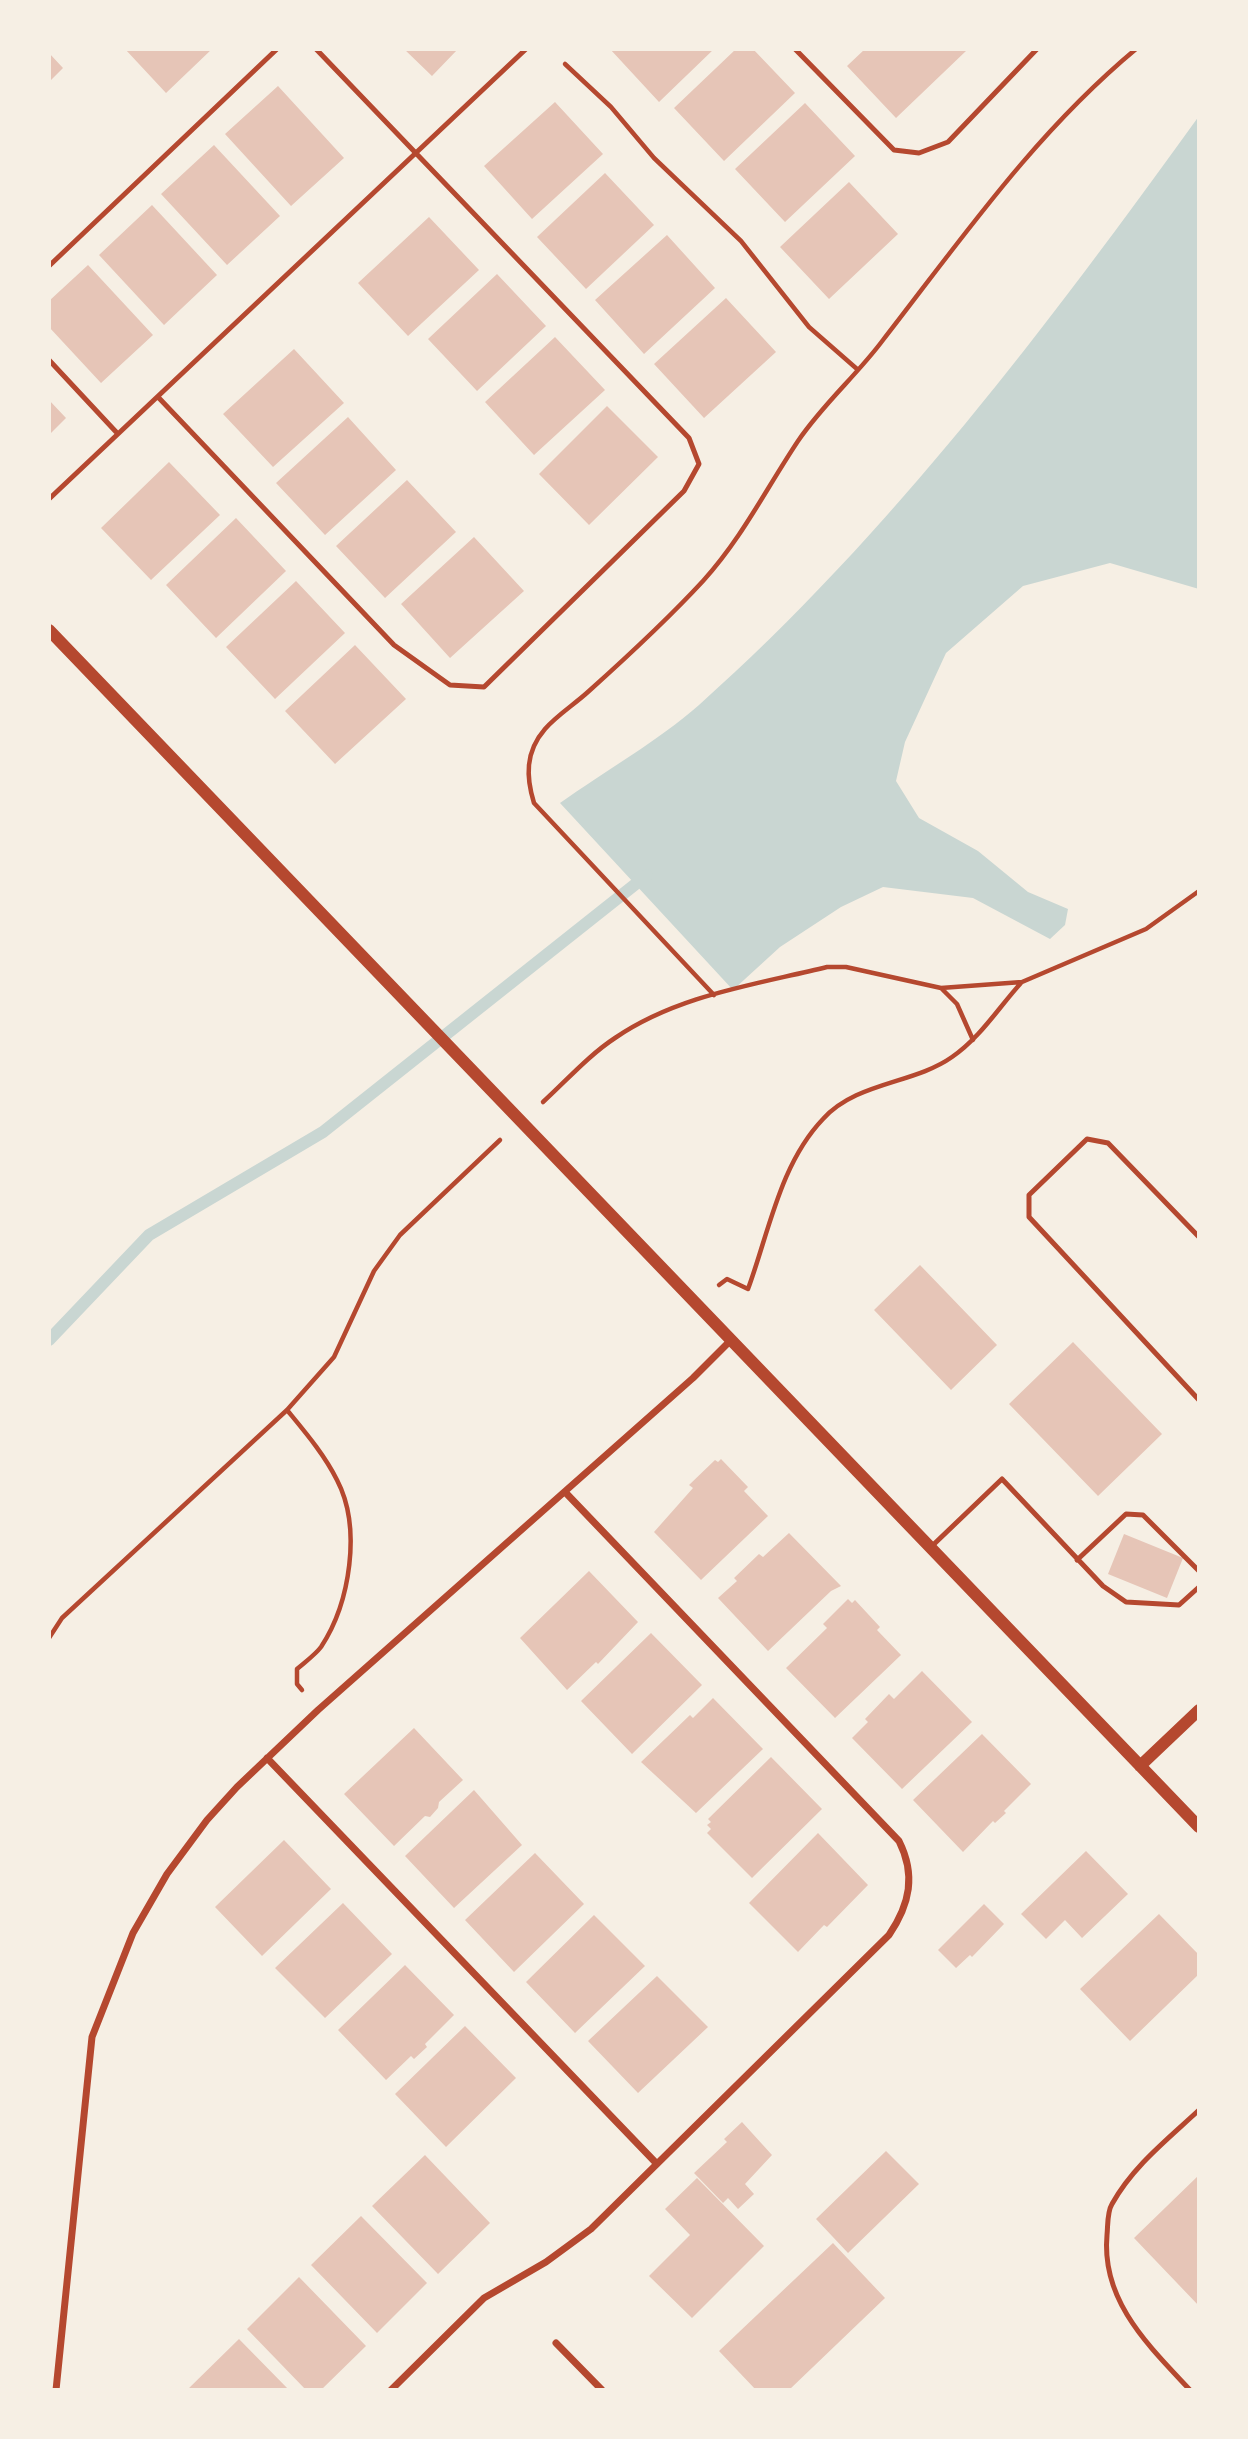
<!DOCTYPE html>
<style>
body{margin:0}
#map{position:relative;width:1248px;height:2439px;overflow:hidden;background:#f6efe4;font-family:"Roboto Condensed",sans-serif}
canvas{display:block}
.frame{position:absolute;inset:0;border:51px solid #f6efe4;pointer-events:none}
</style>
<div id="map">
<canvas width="1248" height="2439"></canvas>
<div class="frame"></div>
</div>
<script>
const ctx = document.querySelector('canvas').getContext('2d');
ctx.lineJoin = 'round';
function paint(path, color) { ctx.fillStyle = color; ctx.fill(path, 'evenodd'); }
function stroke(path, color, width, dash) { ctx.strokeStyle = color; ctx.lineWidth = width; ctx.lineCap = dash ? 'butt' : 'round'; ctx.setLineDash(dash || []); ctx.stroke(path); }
paint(new Path2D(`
 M 1199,116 L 1199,589 L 1110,563 L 1023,586 L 946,653 L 905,742 L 896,781 L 919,818 L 978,851 L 1028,892 L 1068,909 L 1065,925 L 1050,939 L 973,898 L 883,887 L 841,907 L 780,947 L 733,990 L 560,803 C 604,772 659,740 699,705 C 891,534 1049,324 1199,116 Z`), '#c9d6d2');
stroke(new Path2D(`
 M 49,1340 L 149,1235 L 323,1132 L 647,875`), '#c9d6d2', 12);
paint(new Path2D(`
 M 125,49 L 212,49 L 166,93 Z
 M 404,49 L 458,49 L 432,76 Z
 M 610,49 L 714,49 L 659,102 Z
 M 736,49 L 753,49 L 795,93 L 724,161 L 674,108 Z
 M 865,49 L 965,49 L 966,51 L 896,118 L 847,66 Z
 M 49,53 L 63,68 L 49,82 Z
 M 278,86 L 344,158 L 291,206 L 225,134 Z
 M 555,102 L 603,154 L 532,219 L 484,166 Z
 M 805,103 L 855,156 L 785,222 L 735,169 Z
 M 214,145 L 280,216 L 227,265 L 161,194 Z
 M 605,173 L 654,225 L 586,289 L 537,237 Z
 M 849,182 L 898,234 L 829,299 L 780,247 Z
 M 152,205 L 217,275 L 164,325 L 99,255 Z
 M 429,217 L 479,270 L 408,336 L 358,283 Z
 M 667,235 L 715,288 L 644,354 L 595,300 Z
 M 88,265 L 153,335 L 101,383 L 49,327 L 49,301 Z
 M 497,274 L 546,326 L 477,391 L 428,339 Z
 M 726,298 L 776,352 L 704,418 L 654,364 Z
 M 555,337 L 605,390 L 534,455 L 485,402 Z
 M 294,349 L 344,403 L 273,467 L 223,414 Z
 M 49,400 L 66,418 L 49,435 Z
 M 607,406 L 658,457 L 589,525 L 539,474 Z
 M 348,417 L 396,470 L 325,535 L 276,483 Z
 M 169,462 L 220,515 L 151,580 L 101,528 Z
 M 407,480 L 456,532 L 385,598 L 336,546 Z
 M 236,518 L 286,571 L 216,638 L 166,585 Z
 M 474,537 L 524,591 L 450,658 L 401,604 Z
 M 296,581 L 345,633 L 275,699 L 226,647 Z
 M 355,645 L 406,699 L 335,764 L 285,711 Z
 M 920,1265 L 997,1345 L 951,1390 L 874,1310 Z
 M 1073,1342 L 1162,1434 L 1098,1496 L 1009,1404 Z
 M 721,1459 L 748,1487 L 744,1491 L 768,1516 L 701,1580 L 654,1532 L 693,1488 L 689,1485 L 715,1460 L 718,1462 Z
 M 789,1533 L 841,1586 L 831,1591 L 768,1651 L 718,1598 L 737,1581 L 734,1578 L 759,1554 L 763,1557 Z
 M 1124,1534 L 1183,1558 L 1167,1598 L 1108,1574 Z
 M 589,1571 L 638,1622 L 598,1664 L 596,1662 L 567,1690 L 520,1638 Z
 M 848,1599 L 852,1603 L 855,1600 L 880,1627 L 877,1630 L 901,1655 L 835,1718 L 786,1668 L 827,1628 L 823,1624 Z
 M 651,1633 L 702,1685 L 632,1754 L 581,1701 Z
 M 922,1671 L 972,1722 L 902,1789 L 852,1738 L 868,1722 L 865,1719 L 889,1694 L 894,1699 Z
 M 713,1698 L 763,1749 L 696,1813 L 641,1762 L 690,1715 L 693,1718 Z
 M 414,1728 L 463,1780 L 439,1802 L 438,1808 L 430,1817 L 425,1816 L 394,1846 L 344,1794 Z
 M 982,1734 L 1031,1784 L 1004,1811 L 1006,1813 L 995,1823 L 993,1821 L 963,1852 L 913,1800 Z
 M 771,1757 L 822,1809 L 752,1878 L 707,1833 L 711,1829 L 707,1825 L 711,1822 L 708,1819 Z
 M 474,1790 L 522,1845 L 454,1908 L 405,1856 Z
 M 818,1833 L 868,1885 L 827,1927 L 824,1925 L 798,1952 L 749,1903 Z
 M 284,1840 L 331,1889 L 262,1956 L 215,1907 Z
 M 1086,1851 L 1128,1894 L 1082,1938 L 1065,1920 L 1046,1939 L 1021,1914 Z
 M 535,1853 L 584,1904 L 514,1972 L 465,1920 Z
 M 343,1903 L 392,1954 L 325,2018 L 275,1968 Z
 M 984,1904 L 1004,1924 L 972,1957 L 970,1955 L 956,1968 L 938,1950 Z
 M 1159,1914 L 1199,1955 L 1199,1974 L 1130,2041 L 1080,1989 Z
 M 594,1915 L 645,1966 L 575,2033 L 526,1982 Z
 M 405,1965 L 454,2015 L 425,2044 L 427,2047 L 414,2059 L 411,2056 L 386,2080 L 338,2030 Z
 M 657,1976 L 708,2027 L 638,2093 L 588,2041 Z
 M 465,2026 L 516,2078 L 446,2147 L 395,2094 Z
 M 742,2122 L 772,2155 L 745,2184 L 754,2194 L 738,2209 L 728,2198 L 723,2203 L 694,2173 L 727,2142 L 724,2139 Z
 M 886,2151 L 919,2184 L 848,2253 L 816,2219 Z
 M 425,2155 L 490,2223 L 438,2274 L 372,2206 Z
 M 1199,2175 L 1199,2306 L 1134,2238 Z
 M 697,2178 L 764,2246 L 692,2318 L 649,2276 L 690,2235 L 665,2209 Z
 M 361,2216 L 427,2283 L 377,2333 L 311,2265 Z
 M 833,2243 L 885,2298 L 789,2390 L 756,2390 L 719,2351 Z
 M 299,2277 L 366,2346 L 321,2390 L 306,2390 L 247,2329 Z
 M 239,2339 L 289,2390 L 187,2390 Z`), '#e6c5b7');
stroke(new Path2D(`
 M 565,64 L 611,107 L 654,158 L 741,241 L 809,327 L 857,369
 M 942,989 L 957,1004 L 973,1040
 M 714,995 L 534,803 C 526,777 525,752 545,729 C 557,715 575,704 589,691 C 628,656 667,620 703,581 C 742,538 766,489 798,441 C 823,404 857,375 883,340 C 963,237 1035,133 1136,49
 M 543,1102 C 566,1081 589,1055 615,1038 C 678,995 754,985 827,967 L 846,967 L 941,988 L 1022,982 L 1146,929 L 1199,891
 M 719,1285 L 727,1279 L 748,1289 C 769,1232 780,1164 823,1119 C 856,1082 914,1084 952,1057 C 980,1038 999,1007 1021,983
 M 287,1410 C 305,1432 324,1454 337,1480 C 362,1528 350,1603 321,1647 C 315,1655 305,1662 297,1669 L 297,1684 L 302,1690
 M 49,1638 L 62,1618 L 287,1410 L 334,1357 L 374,1271 L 400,1235 L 500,1140`), '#b5482f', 4.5);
stroke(new Path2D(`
 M 795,49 L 894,150 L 919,153 L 948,142 L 1037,49
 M 49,266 L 277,49
 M 49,360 L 118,434
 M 158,397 L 394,645 L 450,685 L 484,687 L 684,491 L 699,464 L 689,438 L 316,49
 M 49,499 L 526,49
 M 1199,1237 L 1108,1143 L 1087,1139 L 1029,1195 L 1029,1217 L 1199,1400
 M 932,1546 L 1002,1479 L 1103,1586 L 1126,1602 L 1179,1605 L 1199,1587
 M 1077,1560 L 1126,1514 L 1143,1515 L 1199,1571
 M 1190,2390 C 1149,2346 1101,2301 1107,2235 C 1108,2225 1107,2212 1112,2204 C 1133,2166 1168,2139 1199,2110`), '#b5482f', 5);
stroke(new Path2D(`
 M 267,1758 L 657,2164
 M 556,2343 L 602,2390
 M 56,2390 L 92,2037 L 133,1933 L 167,1874 L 207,1820 L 237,1787 L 318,1710 L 693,1378 L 730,1341
 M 391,2390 L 484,2298 L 546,2262 L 591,2229 L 889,1935 C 910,1904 916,1875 899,1841 L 565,1492`), '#b5482f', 7);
stroke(new Path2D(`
 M 49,630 L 1199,1827
 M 1140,1766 L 1199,1710`), '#b5482f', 12);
</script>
